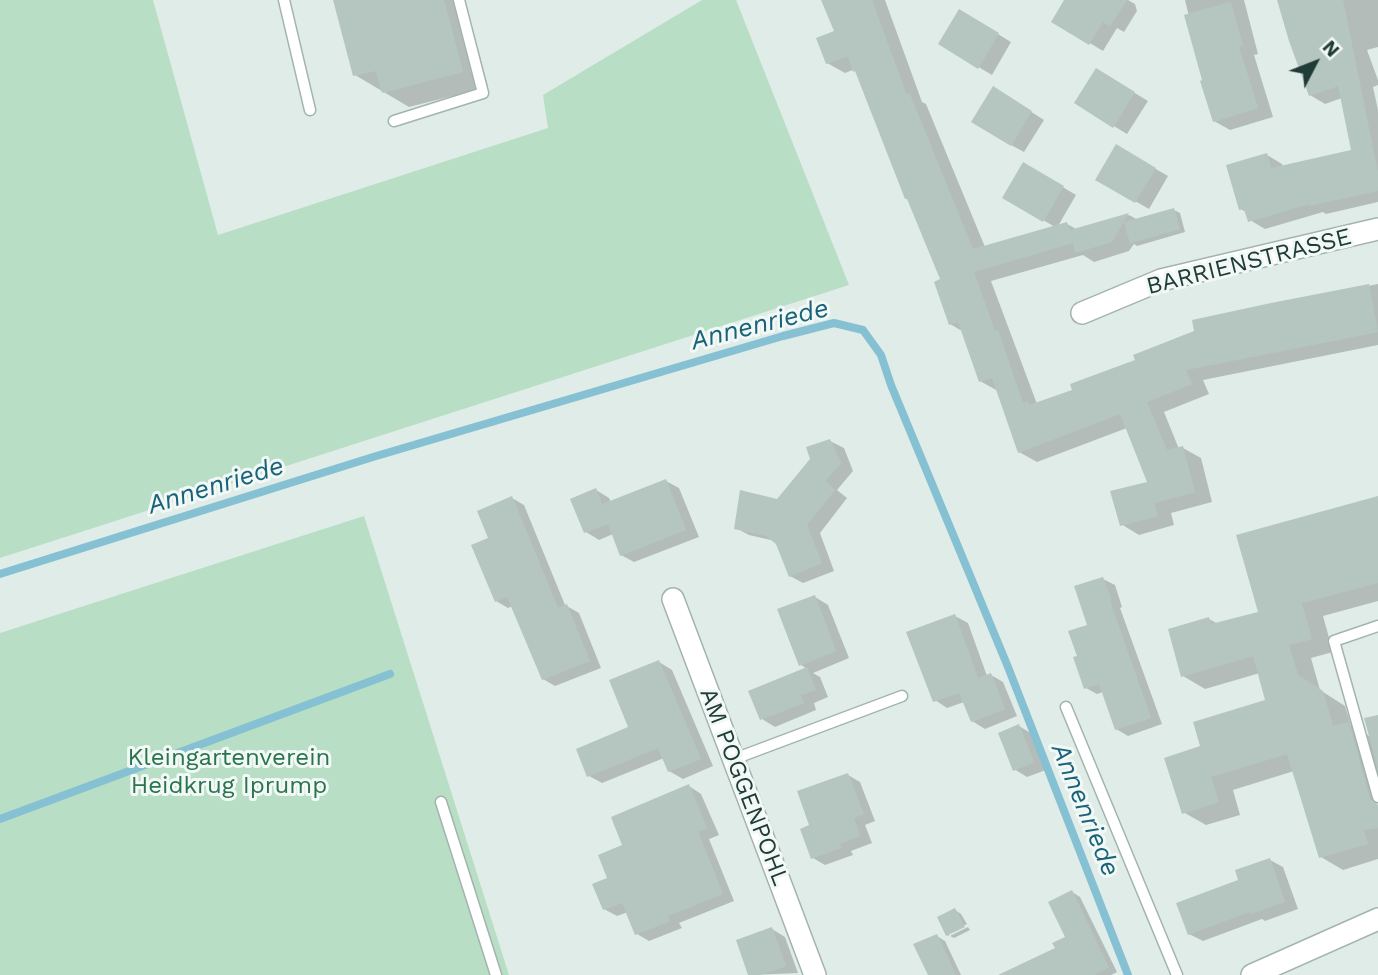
<!DOCTYPE html>
<style>
body{margin:0}
#map{position:relative;width:1378px;height:975px;overflow:hidden;background:#e0ece7;font-family:"Work Sans",sans-serif}
canvas{display:block}
.north{position:absolute;left:1280px;top:28px;width:70px;height:70px;-webkit-text-stroke:5px #f1f8f5;paint-order:stroke;rotate:48deg;font-size:19px;font-weight:700;line-height:28px;text-align:center;color:#203c37}
.north::after{content:'';display:block;margin:auto;width:24px;height:32px;background:#203c37;clip-path:polygon(50% 0,100% 100%,50% 72%,0 100%)}
</style>
<div id="map">
<canvas width="1378" height="975"></canvas>
<div class="north">N</div>
</div>
<script>
const ctx = document.querySelector('canvas').getContext('2d');
ctx.lineJoin = 'round';
function paint(path, color) { ctx.fillStyle = color; ctx.fill(path, 'evenodd'); }
function stroke(path, color, width, dash) { ctx.strokeStyle = color; ctx.lineWidth = width; ctx.lineCap = dash ? 'butt' : 'round'; ctx.setLineDash(dash || []); ctx.stroke(path); }
function drawText(font, color, halo, rows, align = 'center') {
  ctx.font = font + ' "Work Sans",sans-serif'; ctx.lineWidth = 6; ctx.setLineDash([]); ctx.textBaseline = 'middle'; ctx.strokeStyle = halo; ctx.fillStyle = color; for (const [text, x, y, turn = 0] of rows) {
    ctx.save(); ctx.translate(x, y); ctx.rotate((+turn || 0) * Math.PI / 180); ctx.textAlign = isNaN(turn) ? turn : align; if (halo) ctx.strokeText(text, 0, 0); ctx.fillText(text, 0, 0); ctx.restore();
  }
}
paint(new Path2D(`
 M 0,0 L 153,0 L 218,235 L 548,128 L 543,95 L 702,0 L 736,0 L 849,285 L 0,558 Z
 M 364,516 L 509,975 L 0,975 L 0,633 Z`), '#b8dec5');
paint(new Path2D(`
 M 335,0 L 465,0 L 488,87 L 409,107 L 355,75 Z
 M 823,0 L 885,0 L 922,102 L 926,104 L 985,247 L 1055,227 L 1004,197 L 1024,164 L 1076,195 L 1058,226 L 1067,224 L 1078,230 L 1129,215 L 1138,220 L 1174,210 L 1180,213 L 1185,232 L 1137,246 L 1134,244 L 1129,251 L 1094,262 L 1083,255 L 991,281 L 1037,404 L 1074,391 L 1196,332 L 1194,321 L 1378,284 L 1378,345 L 1203,380 L 1209,394 L 1164,412 L 1179,449 L 1183,448 L 1201,458 L 1212,502 L 1171,513 L 1174,525 L 1139,535 L 1121,524 L 1149,483 L 1127,428 L 1037,462 L 1019,452 L 998,391 L 980,381 L 962,331 L 950,324 L 942,281 L 855,69 L 845,73 L 827,63 L 836,32 Z
 M 1066,0 L 1128,0 L 1135,4 L 1137,11 L 1124,32 L 1117,28 L 1103,51 L 1053,21 Z
 M 1185,0 L 1244,0 L 1258,54 L 1254,55 L 1273,117 L 1230,130 L 1214,121 Z
 M 1278,0 L 1378,0 L 1378,47 L 1367,50 L 1378,80 L 1378,85 L 1373,87 L 1378,110 L 1378,202 L 1326,214 L 1323,212 L 1265,229 L 1250,220 L 1247,213 L 1241,209 L 1267,155 L 1282,164 L 1283,167 L 1353,151 L 1342,98 L 1325,104 L 1310,95 Z
 M 960,11 L 1011,42 L 992,75 L 940,44 Z
 M 1097,70 L 1148,101 L 1127,134 L 1076,103 Z
 M 1006,96 L 1044,120 L 1024,152 L 1011,145 Z
 M 1116,146 L 1168,176 L 1149,209 L 1097,179 Z
 M 830,441 L 844,448 L 853,471 L 837,490 L 847,498 L 820,533 L 834,571 L 803,583 L 790,576 L 775,541 L 749,535 L 736,528 L 777,501 Z
 M 666,481 L 679,488 L 699,537 L 634,562 L 621,555 L 613,534 L 599,540 L 586,532 L 596,490 L 609,498 L 611,502 Z
 M 512,498 L 524,505 L 565,605 L 579,613 L 601,668 L 555,686 L 543,679 L 513,606 L 508,608 L 496,601 L 491,539 Z
 M 1378,498 L 1378,601 L 1323,616 L 1333,652 L 1311,658 L 1320,690 L 1345,706 L 1351,725 L 1371,737 L 1378,717 L 1378,788 L 1370,790 L 1378,818 L 1378,859 L 1343,870 L 1321,857 L 1294,771 L 1233,790 L 1240,815 L 1206,825 L 1183,812 L 1203,748 L 1267,701 L 1260,673 L 1205,689 L 1183,676 L 1209,619 L 1218,624 L 1260,613 Z
 M 1103,579 L 1115,585 L 1122,607 L 1120,608 L 1162,724 L 1128,736 L 1116,729 L 1103,692 L 1097,694 L 1086,688 L 1080,657 Z
 M 815,597 L 828,605 L 849,658 L 813,673 L 820,677 L 828,697 L 814,703 L 816,710 L 775,727 L 762,719 L 807,669 L 801,665 Z
 M 955,616 L 968,623 L 987,676 L 991,675 L 1003,682 L 1017,716 L 985,729 L 972,721 L 964,702 L 947,708 L 935,700 Z
 M 659,662 L 672,670 L 713,766 L 683,779 L 669,771 L 664,758 L 602,783 L 589,776 L 630,728 Z
 M 1019,726 L 1032,734 L 1046,770 L 1027,777 L 1014,769 Z
 M 848,775 L 860,782 L 875,821 L 865,825 L 872,843 L 851,851 L 853,855 L 825,865 L 813,858 L 811,826 Z
 M 689,786 L 701,794 L 719,835 L 709,839 L 734,901 L 679,923 L 682,928 L 649,941 L 637,934 L 628,912 L 617,916 L 604,909 L 609,879 L 625,846 Z
 M 1270,860 L 1283,867 L 1298,909 L 1265,921 L 1262,919 L 1203,941 L 1189,934 L 1240,881 Z
 M 1072,892 L 1080,897 L 1117,972 L 1111,975 L 1002,975 L 1057,948 L 1067,938 Z
 M 955,910 L 961,914 L 967,924 L 949,933 L 949,936 L 947,935 Z
 M 968,927 L 970,930 L 954,938 L 950,936 Z
 M 772,929 L 785,937 L 798,973 L 750,975 Z
 M 937,936 L 945,941 L 961,975 L 930,975 Z`), '#0003');
stroke(new Path2D(`
 M 0,574 L 373,457 L 783,336 L 834,323 L 863,330 L 881,355 L 891,385 L 1008,667 L 1128,975
 M 0,819 L 390,674`), '#86c1d3', 8);
paint(new Path2D(`
 M 333,0 L 444,0 L 463,72 L 382,93 L 376,71 L 353,76 Z
 M 821,0 L 872,0 L 907,96 L 909,92 L 973,249 L 1067,222 L 1070,230 L 1129,213 L 1112,242 L 1075,253 L 1073,243 L 974,272 L 995,331 L 998,330 L 1023,403 L 1028,401 L 1029,405 L 1072,390 L 1070,384 L 1135,360 L 1133,355 L 1194,331 L 1192,320 L 1271,303 L 1369,284 L 1378,332 L 1186,370 L 1192,384 L 1147,402 L 1167,450 L 1183,446 L 1195,492 L 1154,503 L 1158,516 L 1120,526 L 1110,491 L 1147,482 L 1120,414 L 1018,453 L 992,378 L 979,382 L 958,322 L 949,325 L 934,282 L 940,279 L 907,199 L 905,199 L 855,71 L 853,72 L 848,56 L 826,64 L 816,38 L 834,31 Z
 M 1064,0 L 1127,0 L 1110,26 L 1103,22 L 1089,45 L 1051,22 Z
 M 1277,0 L 1343,0 L 1378,173 L 1378,191 L 1309,206 L 1309,204 L 1248,222 L 1244,209 L 1239,210 L 1226,165 L 1267,153 L 1271,168 L 1351,150 L 1338,86 L 1309,96 L 1289,41 Z
 M 1231,2 L 1243,46 L 1239,47 L 1258,108 L 1213,122 L 1200,81 L 1202,80 L 1184,15 Z
 M 959,9 L 999,33 L 978,69 L 938,44 Z
 M 1096,68 L 1135,92 L 1113,128 L 1074,103 Z
 M 993,86 L 1032,111 L 1011,146 L 971,122 Z
 M 1116,144 L 1156,168 L 1135,203 L 1095,180 Z
 M 1023,162 L 1064,186 L 1043,222 L 1002,198 Z
 M 1174,208 L 1180,229 L 1130,243 L 1124,222 Z
 M 830,439 L 841,463 L 825,481 L 835,490 L 807,525 L 822,563 L 789,577 L 776,544 L 766,536 L 734,529 L 740,490 L 777,499 L 810,459 L 806,447 Z
 M 666,479 L 686,530 L 620,556 L 608,524 L 584,533 L 570,499 L 596,488 L 602,504 Z
 M 512,496 L 558,608 L 567,604 L 590,661 L 542,680 L 507,597 L 495,602 L 471,545 L 488,538 L 477,511 Z
 M 1378,496 L 1378,583 L 1302,603 L 1312,639 L 1289,645 L 1298,675 L 1323,691 L 1333,726 L 1349,722 L 1370,799 L 1378,805 L 1378,828 L 1364,830 L 1368,844 L 1319,858 L 1287,754 L 1211,777 L 1219,802 L 1182,814 L 1164,758 L 1200,746 L 1193,722 L 1265,700 L 1253,656 L 1181,677 L 1168,629 L 1209,617 L 1211,624 L 1258,612 L 1236,535 Z
 M 1103,577 L 1112,601 L 1110,601 L 1151,718 L 1115,730 L 1099,684 L 1084,689 L 1073,657 L 1077,656 L 1068,631 L 1087,625 L 1074,586 Z
 M 815,595 L 836,651 L 799,666 L 777,609 Z
 M 955,614 L 978,678 L 991,673 L 1005,709 L 971,722 L 959,693 L 933,702 L 906,632 Z
 M 659,660 L 701,759 L 668,772 L 658,748 L 587,777 L 576,749 L 628,727 L 609,680 Z
 M 807,667 L 816,690 L 801,695 L 804,703 L 760,720 L 748,691 Z
 M 1378,715 L 1378,768 L 1364,718 Z
 M 1019,724 L 1034,762 L 1013,771 L 998,733 Z
 M 848,773 L 864,814 L 854,818 L 860,836 L 840,844 L 841,848 L 811,859 L 800,829 L 809,825 L 797,791 Z
 M 689,784 L 707,828 L 698,832 L 723,894 L 668,916 L 670,921 L 635,935 L 622,903 L 603,910 L 592,884 L 607,878 L 598,855 L 622,845 L 611,817 Z
 M 1270,858 L 1285,902 L 1250,914 L 1249,912 L 1188,935 L 1176,903 L 1238,880 L 1235,870 Z
 M 1072,890 L 1109,968 L 1094,975 L 998,975 L 1055,948 L 1052,943 L 1065,937 L 1048,902 Z
 M 955,908 L 965,927 L 946,936 L 937,917 Z
 M 772,927 L 786,966 L 761,975 L 748,975 L 736,940 Z
 M 937,934 L 956,975 L 928,975 L 913,944 Z`), '#b5c6c0');
const lane = new Path2D(`
 M 284,0 L 310,110
 M 394,121 L 483,93 L 459,0
 M 1378,626 L 1334,641 L 1378,797
 M 1066,707 L 1177,975
 M 734,759 L 902,696
 M 441,802 L 496,975`);
const street = new Path2D(`
 M 1082,313 L 1161,280 L 1378,229
 M 673,599 L 815,975
 M 1252,975 L 1378,919`);
stroke(lane, '#a3b4af', 13);
stroke(street, '#a3b4af', 24);
stroke(lane, '#fff', 10);
stroke(street, '#fff', 21);
drawText('24px', '#203c37', '#f1f8f5', [
 ["BARRIENSTRASSE",1249,262,-14],
 ["AM POGGENPOHL",744,787,69]
]);
drawText('24px', '#29744c', '#f1f8f5', [
 ["Kleingartenverein",229,758],
 ["Heidkrug Iprump",229,786]
]);
drawText('italic 26px', '#19637a', '#f1f8f5', [
 ["Annenriede",760,325,-14],
 ["Annenriede",216,486,-17],
 ["Annenriede",1085,810,68]
]);
</script>
